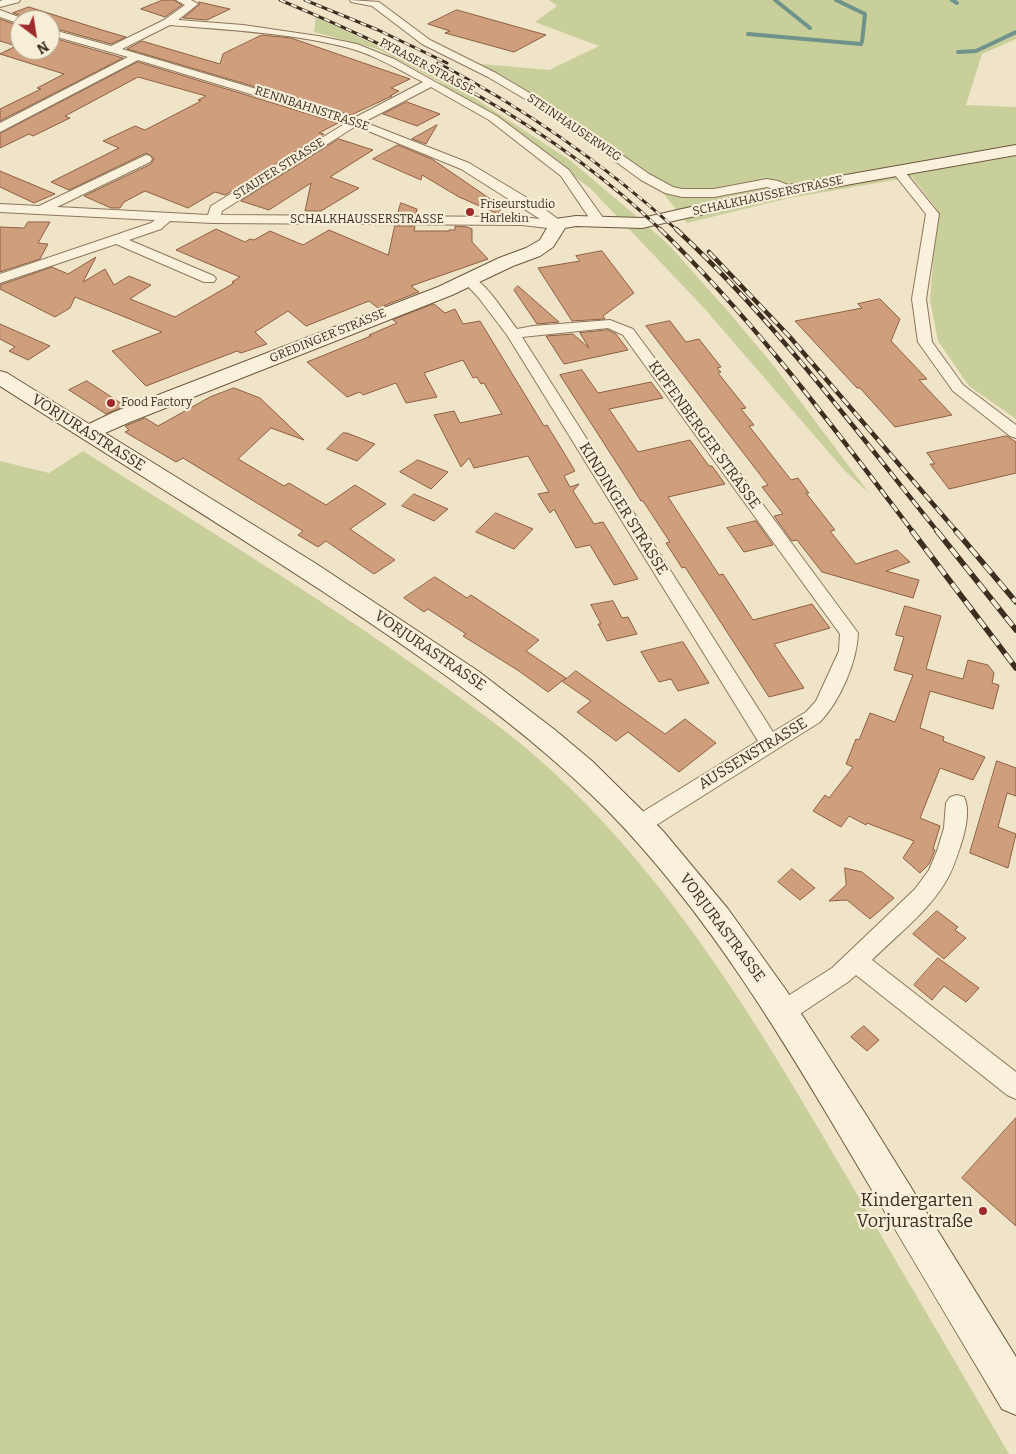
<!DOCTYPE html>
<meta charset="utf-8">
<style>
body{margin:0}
#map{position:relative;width:1016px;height:1454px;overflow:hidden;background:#f0e4c8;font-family:Bitter,serif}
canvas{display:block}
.north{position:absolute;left:10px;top:10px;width:50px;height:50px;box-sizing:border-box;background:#f7eed8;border:1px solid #ada18e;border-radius:50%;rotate:149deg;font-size:14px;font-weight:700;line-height:20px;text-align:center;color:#3d2e20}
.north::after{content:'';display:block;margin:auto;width:18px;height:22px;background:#9e2a2b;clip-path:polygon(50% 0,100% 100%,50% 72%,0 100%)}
</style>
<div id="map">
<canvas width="1016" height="1454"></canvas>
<div class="north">N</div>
</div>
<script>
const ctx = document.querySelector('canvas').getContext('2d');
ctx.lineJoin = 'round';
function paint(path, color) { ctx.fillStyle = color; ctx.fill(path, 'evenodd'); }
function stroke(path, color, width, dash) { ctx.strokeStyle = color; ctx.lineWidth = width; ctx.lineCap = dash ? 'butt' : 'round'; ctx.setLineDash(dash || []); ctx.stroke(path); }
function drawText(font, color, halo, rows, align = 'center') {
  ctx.font = font + ' Bitter,serif'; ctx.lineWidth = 4.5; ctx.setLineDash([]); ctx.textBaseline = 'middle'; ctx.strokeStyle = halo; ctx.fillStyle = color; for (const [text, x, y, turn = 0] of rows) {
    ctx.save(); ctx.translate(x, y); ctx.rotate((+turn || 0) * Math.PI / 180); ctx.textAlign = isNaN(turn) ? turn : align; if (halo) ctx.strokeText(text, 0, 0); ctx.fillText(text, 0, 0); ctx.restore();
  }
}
paint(new Path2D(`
 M 549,0 L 1016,0 L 1016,39 L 982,54 L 966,105 L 1016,107 L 1016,419 L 969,386 L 938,341 L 930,300 L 937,209 L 912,177 L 789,198 L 687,223 L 659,188 L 580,131 L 471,63 L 549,70 L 599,46 L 535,22 L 557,6 Z
 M 316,17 L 438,74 L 571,161 L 635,215 L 669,245 L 726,309 L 774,366 L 869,493 L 844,470 L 704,308 L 590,188 L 438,81 L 377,49 L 314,32 Z
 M 83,451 C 191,520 302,586 407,660 C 452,692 499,724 541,761 C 669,875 757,1023 843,1170 C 898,1265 954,1359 1009,1454 L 0,1454 L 0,461 L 49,473 Z`), '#c9cf9b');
stroke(new Path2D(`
 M 775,0 L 810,28
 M 836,0 L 865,14 L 862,42
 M 952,0 L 957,3
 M 748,34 L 861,44
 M 958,52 L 976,51 L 1016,32`), '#6f938a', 4);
const building = new Path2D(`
 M 163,0 L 174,0 L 182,5 L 165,17 L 141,9 Z
 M 199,2 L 230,9 L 207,20 L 183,18 L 199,5 Z
 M 29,7 L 102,30 L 126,37 L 111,44 L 50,27 L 50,20 L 26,20 L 25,17 L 13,13 Z
 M 457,10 L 546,35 L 514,52 L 445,33 L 450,31 L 428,24 Z
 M 0,19 L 20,26 L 20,50 L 50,50 L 50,37 L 123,58 L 0,121 L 0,109 L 41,89 L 37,88 L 64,74 L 0,54 L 16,46 L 0,41 Z
 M 262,35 L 291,38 L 410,79 L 391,88 L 399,91 L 390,96 L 392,96 L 351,115 L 127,49 L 142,41 L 220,64 L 223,54 Z
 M 138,62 L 338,123 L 319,133 L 324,134 L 225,195 L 215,192 L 188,208 L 145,191 L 124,202 L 120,208 L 111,208 L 84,196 L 151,164 L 154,158 L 146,153 L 69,190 L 51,182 L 119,148 L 103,141 L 135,126 L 145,130 L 201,101 L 198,100 L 206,96 L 138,77 L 65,116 L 70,118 L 33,136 L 29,134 L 0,148 L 0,134 Z
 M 407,102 L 440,114 L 417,126 L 383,114 Z
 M 437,125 L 426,144 L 412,139 Z
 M 339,139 L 373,150 L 330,177 L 359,188 L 321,211 L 305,211 L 311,183 L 269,210 L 241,201 Z
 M 398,145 L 432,159 L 502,207 L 498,214 L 459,197 L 422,175 L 421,180 L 373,159 Z
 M 0,171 L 55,194 L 34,203 L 0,187 Z
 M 401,203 L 417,209 L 416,214 L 398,214 Z
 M 28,222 L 50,222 L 38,243 L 48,244 L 40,259 L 0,272 L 0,227 L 24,228 Z
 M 395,226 L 415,226 L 414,231 L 449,231 L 449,230 L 455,230 L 455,226 L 467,227 L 472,229 L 472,242 L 488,259 L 411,286 L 419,292 L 378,308 L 369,301 L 306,326 L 288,311 L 255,332 L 267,344 L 241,353 L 237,351 L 146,386 L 112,351 L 162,332 L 75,297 L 70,308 L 55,317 L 0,289 L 0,285 L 52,267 L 68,274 L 96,257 L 83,282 L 105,269 L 114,285 L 129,276 L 151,285 L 130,299 L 175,317 L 234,283 L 232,282 L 240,277 L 176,250 L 216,229 L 245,242 L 250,239 L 254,240 L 270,231 L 303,245 L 329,230 L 388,255 Z
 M 602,251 L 634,293 L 603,316 L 605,319 L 572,321 L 538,268 L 580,261 L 576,256 Z
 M 518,286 L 559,322 L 537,324 L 514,290 Z
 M 880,299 L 900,319 L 891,341 L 927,379 L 919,380 L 952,415 L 895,427 L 860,388 L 857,388 L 795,321 L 862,308 L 858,304 Z
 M 434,304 L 445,313 L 455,309 L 463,324 L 480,321 L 544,426 L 547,425 L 575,471 L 564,476 L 570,487 L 579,484 L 573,491 L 594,524 L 603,522 L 638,579 L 614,585 L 590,545 L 576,548 L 554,509 L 550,513 L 538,494 L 549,492 L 528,456 L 474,468 L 469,458 L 461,467 L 434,415 L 454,411 L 460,423 L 502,414 L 484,383 L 481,384 L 477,377 L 473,378 L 463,360 L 424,373 L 437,397 L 406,403 L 396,383 L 363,395 L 360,392 L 347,397 L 307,362 L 371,336 L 369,335 L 397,323 L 393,320 Z
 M 670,321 L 686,342 L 699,339 L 721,367 L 717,368 L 721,372 L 718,373 L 746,408 L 741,409 L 754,425 L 749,426 L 791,480 L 798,478 L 809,493 L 806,493 L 835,530 L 830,531 L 856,564 L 897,550 L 910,562 L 886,571 L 919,580 L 913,598 L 822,572 L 797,540 L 792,541 L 774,516 L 783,514 L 762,487 L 768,485 L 646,326 Z
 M 0,324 L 50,346 L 28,360 L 9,351 L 15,347 L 0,339 Z
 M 608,330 L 616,334 L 628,350 L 564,364 L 546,336 L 573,334 L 589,348 L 580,333 Z
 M 582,370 L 598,393 L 651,382 L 663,398 L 609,409 L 638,452 L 690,440 L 709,466 L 712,466 L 725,484 L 668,497 L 719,575 L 723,574 L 753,620 L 812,604 L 830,628 L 774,644 L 804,688 L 769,697 L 685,567 L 682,568 L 666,543 L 670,542 L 643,501 L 641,501 L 560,375 Z
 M 87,381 L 113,398 L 125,406 L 106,414 L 69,390 Z
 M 234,388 L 260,398 L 304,440 L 271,428 L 238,459 L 284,486 L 289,483 L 326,505 L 355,485 L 386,504 L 350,529 L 395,560 L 374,574 L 326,541 L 318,547 L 298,535 L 303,531 L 183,458 L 176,462 L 125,432 L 129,430 L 125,426 L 145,418 L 158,426 L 210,397 Z
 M 343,433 L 347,433 L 375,444 L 357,461 L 327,449 Z
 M 1007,436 L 1016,442 L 1016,473 L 949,489 L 930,464 L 935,464 L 927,453 Z
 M 418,460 L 448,472 L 431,489 L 400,472 Z
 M 414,494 L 448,509 L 434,521 L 402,506 Z
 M 496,513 L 533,529 L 514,549 L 476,532 Z
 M 756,521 L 773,545 L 744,552 L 727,528 Z
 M 435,577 L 467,598 L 471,595 L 539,640 L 526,651 L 566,678 L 548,692 L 519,671 L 463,636 L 466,634 L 428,609 L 424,612 L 404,598 Z
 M 613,601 L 622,618 L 628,617 L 637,634 L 607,641 L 598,624 L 601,624 L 591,605 Z
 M 905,606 L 941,616 L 926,669 L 963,679 L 968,660 L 988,665 L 994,673 L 992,683 L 999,685 L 993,709 L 930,691 L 920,728 L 944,737 L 943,741 L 985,757 L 973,780 L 940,768 L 920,818 L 940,826 L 933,849 L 935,850 L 929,864 L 920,873 L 903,858 L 914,841 L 867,823 L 866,825 L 849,816 L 841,827 L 813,811 L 825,795 L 829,798 L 853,767 L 846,764 L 856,739 L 859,740 L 870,713 L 895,722 L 913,675 L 894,670 L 904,637 L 896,635 Z
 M 683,642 L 709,683 L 678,691 L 671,679 L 659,682 L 641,652 Z
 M 576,671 L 665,734 L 685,719 L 716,743 L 679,772 L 628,732 L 616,741 L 577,712 L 591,701 L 563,682 Z
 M 997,761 L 1016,768 L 1016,796 L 1007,793 L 998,827 L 1016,834 L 1008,868 L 970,853 Z
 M 845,868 L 862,872 L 894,898 L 870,919 L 847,900 L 829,901 L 846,885 Z
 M 792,869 L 815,888 L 800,900 L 778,882 Z
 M 937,911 L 958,927 L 955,930 L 966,938 L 944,959 L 913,934 Z
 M 938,958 L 979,988 L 966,1002 L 944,986 L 932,1000 L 914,985 Z
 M 864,1026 L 879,1040 L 867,1051 L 851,1037 Z
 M 1016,1118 L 1016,1226 L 962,1178 Z`);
paint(building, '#cf9f7d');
stroke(building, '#8d5f41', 1);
const minor = new Path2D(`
 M 3,0 L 20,0 L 19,2 L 0,7 L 0,1 Z
 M 176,0 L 191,0 L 198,4 L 178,20 L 243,25 L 318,36 L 357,44 L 394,59 L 497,116 L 569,170 L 606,222 L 604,225 L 594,225 L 561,176 L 489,120 L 431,87 L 364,122 L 469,163 L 539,205 L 562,222 L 564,225 L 562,228 L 556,229 L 522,225 L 213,223 L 170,221 L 161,229 L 129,240 L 214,276 L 216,279 L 214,282 L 204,282 L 116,244 L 0,283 L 0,274 L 151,223 L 155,220 L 0,212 L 0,204 L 39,206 L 146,155 L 150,156 L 152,159 L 150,162 L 57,207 L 208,215 L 211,206 L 346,123 L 138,60 L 0,132 L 0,123 L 128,57 L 50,35 L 50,29 L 111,46 L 164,20 L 185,5 ZM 170,25 C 228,30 293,33 349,48 C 375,55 399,70 423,82 L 354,118 L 122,49 ZM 356,126 L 461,169 L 540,219 L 522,217 L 221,215 L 222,211 Z
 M 350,0 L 379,2 L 430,40 L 496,73 L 560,111 L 649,174 L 673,187 L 682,189 L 714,189 L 767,179 L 778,181 L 793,187 L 795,190 L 789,194 L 767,187 L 714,197 L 682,197 L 665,193 L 641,180 L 552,115 L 488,77 L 422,44 L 372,6 L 351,2 Z
 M 0,10 L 24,19 L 24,20 L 20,20 L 20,24 L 0,17 Z
 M 897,166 L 901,167 L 939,214 L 926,299 L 932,342 L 963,385 L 1016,425 L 1016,438 L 1010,436 L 953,391 L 918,342 L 912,299 L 926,214 L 891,170 Z
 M 469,276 C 485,280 506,315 517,329 L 533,326 L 610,320 L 633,329 L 858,633 C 857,662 840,701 820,722 L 647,831 L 639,834 L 631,831 L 628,825 L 631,819 L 758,741 L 507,335 L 478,297 L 462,280 ZM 608,328 L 623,335 L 840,634 L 839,651 L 816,701 L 806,712 L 773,732 L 522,337 Z
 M 957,795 L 964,797 C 970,809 966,826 963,838 C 958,853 954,868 946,881 C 928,912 897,935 872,960 L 1016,1072 L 1016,1099 L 1007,1095 L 856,975 L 848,982 L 791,1020 L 783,1023 L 775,1020 L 771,1012 L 775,1004 L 832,968 L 915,889 L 929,870 L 937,851 L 944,828 L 946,803 L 950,797 Z`);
const secondary = new Path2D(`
 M 1016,145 L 1016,155 L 789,195 L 642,228 L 576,226 L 565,228 L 553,247 L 540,256 L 513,266 L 452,295 L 130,422 L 105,433 L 315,563 L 478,671 L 555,730 L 592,761 L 663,831 L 728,909 L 786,990 L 868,1118 L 1016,1357 L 1016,1415 L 1002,1409 C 953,1327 904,1245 856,1163 C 783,1039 708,913 607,810 C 522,725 422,657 322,591 C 216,521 107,455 0,386 L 0,371 L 7,373 L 89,424 L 114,412 L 438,287 L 499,258 L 526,248 L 540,240 L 551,221 L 555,219 L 576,216 L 642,218 L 789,185 Z`);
stroke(minor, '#8d765c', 2);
stroke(secondary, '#6f573f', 2);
paint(minor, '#faf1dc');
paint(secondary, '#faf1dc');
const railFar2 = new Path2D(`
 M 280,0 C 417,57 553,126 661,230
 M 305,0 L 378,30 L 447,63
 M 438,63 C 526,109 604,164 677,230`);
const railFar1 = new Path2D(`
 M 660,229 C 755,321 833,427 913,532
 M 676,229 C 774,320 854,428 938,532
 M 709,252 L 789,336 L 957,532`);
const rail = new Path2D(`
 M 912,531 L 1016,668
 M 937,531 L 1016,630
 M 956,531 L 1016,602`);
stroke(railFar2, '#3d2e20', 3);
stroke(railFar1, '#3d2e20', 4.5);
stroke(rail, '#3d2e20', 5.5);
stroke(railFar2, '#f7eed8', 2, [6]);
stroke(railFar1, '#f7eed8', 3, [9]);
stroke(rail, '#f7eed8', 4, [11]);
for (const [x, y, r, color] of [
 [470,212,5,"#9e2a2b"],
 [111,403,5,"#9e2a2b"],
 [983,1211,5,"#9e2a2b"]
]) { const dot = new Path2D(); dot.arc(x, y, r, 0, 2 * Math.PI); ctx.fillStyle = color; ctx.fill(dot); stroke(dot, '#f7eed8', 2); }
drawText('12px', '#3d2e20', '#f7eed8', [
 ["PYRASER STRASSE",427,67,28],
 ["RENNBAHNSTRASSE",312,109,18],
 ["STEINHAUSERWEG",574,128,34],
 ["STAUFER STRASSE",279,169,-32],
 ["SCHALKHAUSSERSTRASSE",768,196,-12],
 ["SCHALKHAUSSERSTRASSE",367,220],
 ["GREDINGER STRASSE",328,336,-22]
]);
drawText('12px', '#3d2e20', '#f7eed8', [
 ["Friseurstudio",480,205],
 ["Harlekin",480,219],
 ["Food Factory",121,403]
], 'left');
drawText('15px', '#3d2e20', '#f7eed8', [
 ["VORJURASTRASSE",88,433,32],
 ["KIPFENBERGER STRASSE",704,435,54],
 ["KINDINGER STRASSE",623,509,58],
 ["VORJURASTRASSE",430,651,34],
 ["AUSSENSTRASSE",753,754,-31],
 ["VORJURASTRASSE",722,928,53]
]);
drawText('18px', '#3d2e20', '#f7eed8', [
 ["Kindergarten",973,1201],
 ["Vorjurastraße",973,1222]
], 'right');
</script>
